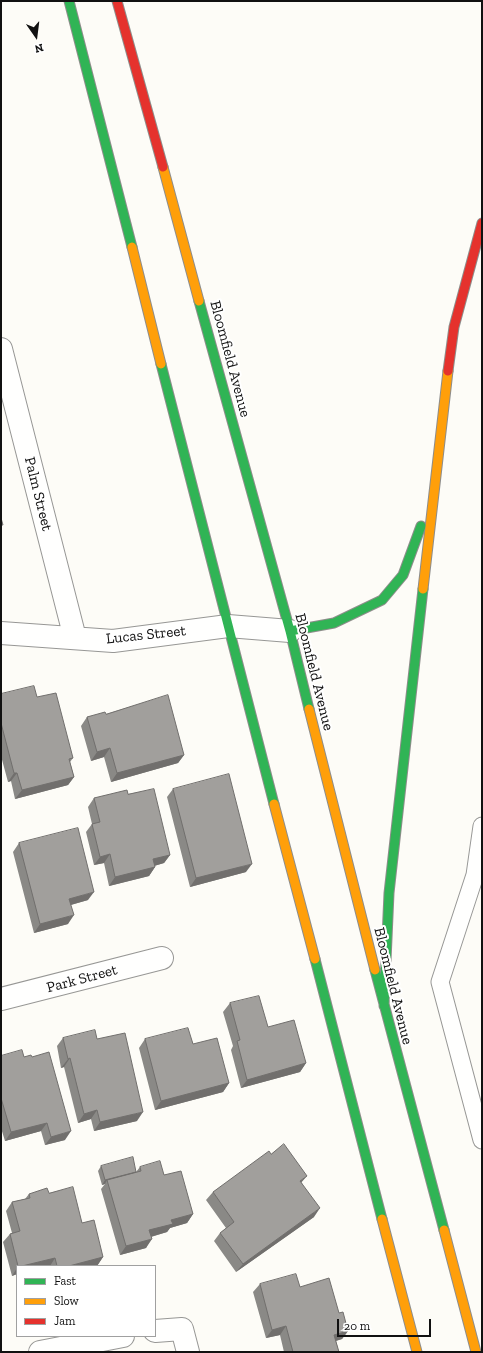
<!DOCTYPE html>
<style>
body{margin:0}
#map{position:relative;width:483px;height:1353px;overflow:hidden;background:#fdfcf7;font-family:"Zilla Slab",serif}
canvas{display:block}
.frame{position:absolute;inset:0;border:2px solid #111;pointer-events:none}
.legend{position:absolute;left:16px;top:1265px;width:140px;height:72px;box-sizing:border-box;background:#fff;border:1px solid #a0a0a0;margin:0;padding:5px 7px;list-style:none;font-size:12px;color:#111}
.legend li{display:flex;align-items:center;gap:8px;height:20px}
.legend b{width:20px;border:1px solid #a0a0a0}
.north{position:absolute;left:16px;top:16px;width:40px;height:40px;-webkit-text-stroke:3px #fff;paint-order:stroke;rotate:166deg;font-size:11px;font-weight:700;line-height:16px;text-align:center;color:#111}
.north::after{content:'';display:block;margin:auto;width:14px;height:18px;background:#111;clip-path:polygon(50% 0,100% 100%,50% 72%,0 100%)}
.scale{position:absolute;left:337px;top:1319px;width:94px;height:18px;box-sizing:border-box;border:2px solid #111;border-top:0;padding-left:5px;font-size:12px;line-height:14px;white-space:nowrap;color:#111;-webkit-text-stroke:3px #fff;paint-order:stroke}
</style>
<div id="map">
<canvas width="483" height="1353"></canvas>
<div class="frame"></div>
<ul class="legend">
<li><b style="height:5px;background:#30b455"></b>Fast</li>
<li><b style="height:5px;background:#ff9f0a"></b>Slow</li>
<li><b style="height:5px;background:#e5322d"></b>Jam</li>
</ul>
<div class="north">N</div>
<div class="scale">20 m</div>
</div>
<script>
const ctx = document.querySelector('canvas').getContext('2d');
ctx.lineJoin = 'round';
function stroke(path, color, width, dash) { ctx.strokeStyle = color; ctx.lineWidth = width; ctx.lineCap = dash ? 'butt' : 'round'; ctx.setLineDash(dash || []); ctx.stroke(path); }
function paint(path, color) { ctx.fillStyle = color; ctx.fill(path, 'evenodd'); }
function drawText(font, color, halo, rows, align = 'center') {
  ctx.font = font + ' "Zilla Slab",serif'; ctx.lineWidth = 4; ctx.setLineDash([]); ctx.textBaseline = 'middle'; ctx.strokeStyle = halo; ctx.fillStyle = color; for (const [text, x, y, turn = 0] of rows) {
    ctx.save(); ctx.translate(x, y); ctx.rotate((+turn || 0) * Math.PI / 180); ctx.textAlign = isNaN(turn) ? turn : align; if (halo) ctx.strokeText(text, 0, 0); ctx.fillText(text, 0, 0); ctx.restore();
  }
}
const lane = new Path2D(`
 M 482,826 L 475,875 L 440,982 L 482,1140`);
const street = new Path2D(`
 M 1,349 L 75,638
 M 1,633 L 113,641 L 228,626 L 290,631
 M 1,999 L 162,958
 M 155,1331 L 182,1329 L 188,1352
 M 40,1352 L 123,1336`);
const fast = new Path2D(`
 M 69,1 L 132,247
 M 199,301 L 290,631 L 309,709
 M 161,364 L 274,804
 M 290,631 L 334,623 L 382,600 L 403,575 L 421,526
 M 315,959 L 382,1219
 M 375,970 L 444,1230
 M 384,1006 L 389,893 L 423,589`);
const slow = new Path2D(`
 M 163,167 L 199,301
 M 132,247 L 161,364
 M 423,589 L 448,371
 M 309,709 L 375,970
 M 274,804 L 315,959
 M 382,1219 L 417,1352
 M 444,1230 L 476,1352`);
const jam = new Path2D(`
 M 117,1 L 163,167
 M 448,371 L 454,327 L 482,223`);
stroke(lane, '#979795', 19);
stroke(street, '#979795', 24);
stroke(fast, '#8e8d8b', 11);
stroke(slow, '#8e8d8b', 11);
stroke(jam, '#8e8d8b', 11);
stroke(lane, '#fffffe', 17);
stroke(street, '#fffffe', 22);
stroke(fast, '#30b455', 9);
stroke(slow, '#ff9f0a', 9);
stroke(jam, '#e5322d', 9);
paint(new Path2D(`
 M 1,694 L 37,697 L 73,758 L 70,762 L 74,777 L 68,785 L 15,799 L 11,781 L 8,782 L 1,756 Z
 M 106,714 L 184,755 L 178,763 L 111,782 L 104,757 L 91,761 L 81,726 L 87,717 Z
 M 173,789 L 246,872 L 190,887 L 167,797 Z
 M 128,794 L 170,855 L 164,863 L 154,866 L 155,867 L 149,876 L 109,886 L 104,863 L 94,865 L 86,832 L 92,824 L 88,807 L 94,798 Z
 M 19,843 L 88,900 L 71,905 L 68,924 L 34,933 L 13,852 Z
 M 230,1003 L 268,1027 L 306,1063 L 300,1072 L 241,1088 L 231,1050 L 233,1046 L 223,1012 Z
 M 63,1038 L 97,1039 L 137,1121 L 94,1131 L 91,1119 L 78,1123 L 64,1067 L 61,1068 L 57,1046 Z
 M 145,1039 L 193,1044 L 229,1083 L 223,1092 L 155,1110 L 139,1048 Z
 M 1,1056 L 24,1057 L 65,1140 L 45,1145 L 41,1131 L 5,1141 L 1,1128 Z
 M 271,1154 L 302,1183 L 314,1217 L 236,1272 L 214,1241 L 220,1233 L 226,1228 L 206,1200 L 213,1192 Z
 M 101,1166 L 136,1172 L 140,1167 L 164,1175 L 193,1214 L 187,1223 L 170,1228 L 167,1232 L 151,1237 L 146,1248 L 120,1255 L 101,1189 L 105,1184 L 102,1185 L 98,1171 Z
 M 49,1193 L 82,1223 L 103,1257 L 97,1266 L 17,1266 L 17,1274 L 12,1276 L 3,1242 L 10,1234 L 12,1233 L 6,1211 L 12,1202 L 25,1199 L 29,1194 Z
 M 260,1284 L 300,1287 L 348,1331 L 342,1339 L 336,1341 L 339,1352 L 284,1352 L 280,1335 L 266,1338 L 253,1292 Z`), '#8a8986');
paint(new Path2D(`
 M 110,748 L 104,757 L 91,761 L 97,752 Z
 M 184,755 L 178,763 L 111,782 L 117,773 Z
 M 14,773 L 17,773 L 11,781 L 8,782 Z
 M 74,777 L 68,785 L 15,799 L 22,790 Z
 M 110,854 L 104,863 L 94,865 L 100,857 Z
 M 170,855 L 164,863 L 147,868 L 153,859 Z
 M 252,864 L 246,872 L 190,887 L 196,878 Z
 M 155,867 L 149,876 L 109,886 L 115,877 Z
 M 94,892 L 88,900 L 63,907 L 69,899 Z
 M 74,915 L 68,924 L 34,933 L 40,924 Z
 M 70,1058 L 64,1067 L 61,1068 L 68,1059 Z
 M 306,1063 L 300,1072 L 241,1088 L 247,1080 Z
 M 229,1083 L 223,1092 L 155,1110 L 161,1101 Z
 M 97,1110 L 91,1119 L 78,1123 L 84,1114 Z
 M 143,1112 L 137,1121 L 94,1131 L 100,1122 Z
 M 47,1123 L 41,1131 L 5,1141 L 11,1132 Z
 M 71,1131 L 65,1140 L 45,1145 L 51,1137 Z
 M 136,1172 L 133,1176 L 107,1180 L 105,1184 L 102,1185 L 105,1180 Z
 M 307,1176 L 300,1184 L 300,1181 Z
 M 320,1208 L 314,1217 L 236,1272 L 243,1264 Z
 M 193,1214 L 187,1223 L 170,1228 L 167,1232 L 143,1239 L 149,1230 L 171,1220 Z
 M 152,1239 L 146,1248 L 120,1255 L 126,1246 Z
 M 103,1257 L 97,1266 L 69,1266 Z
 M 55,1258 L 50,1266 L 22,1266 Z
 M 17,1268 L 17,1274 L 12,1276 Z
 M 286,1326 L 280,1335 L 266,1338 L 272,1330 Z
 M 348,1331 L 342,1339 L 328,1343 L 334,1335 Z`), '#716f6d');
const building = new Path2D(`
 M 1,518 L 3,525 L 1,525 Z
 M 34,686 L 37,697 L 56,693 L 73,758 L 69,759 L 74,777 L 22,790 L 17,773 L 14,773 L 1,723 L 1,694 Z
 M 168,695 L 184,755 L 117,773 L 110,748 L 97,752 L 87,717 L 105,712 L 106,714 Z
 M 229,774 L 252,864 L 196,878 L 173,789 Z
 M 154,789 L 170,855 L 153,859 L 155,867 L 115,877 L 110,854 L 100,857 L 92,824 L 100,822 L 94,798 L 127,790 L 128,794 Z
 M 78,828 L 94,892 L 69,899 L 74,915 L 40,924 L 19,843 Z
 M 259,996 L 268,1027 L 294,1020 L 306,1063 L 247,1080 L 237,1041 L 240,1040 L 230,1003 Z
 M 188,1028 L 193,1044 L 217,1038 L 229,1083 L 161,1101 L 145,1039 Z
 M 95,1030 L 97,1039 L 125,1033 L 143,1112 L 100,1122 L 97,1110 L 84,1114 L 70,1058 L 68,1059 L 63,1038 Z
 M 22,1050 L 24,1057 L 31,1055 L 32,1057 L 49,1052 L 71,1131 L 51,1137 L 47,1123 L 11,1132 L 1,1098 L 1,1056 Z
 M 284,1144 L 307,1176 L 300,1181 L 320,1208 L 243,1264 L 220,1233 L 234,1222 L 213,1192 L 269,1151 L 271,1154 Z
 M 133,1157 L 136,1172 L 105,1180 L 101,1166 Z
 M 160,1161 L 164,1175 L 181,1171 L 193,1214 L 171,1220 L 173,1224 L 149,1230 L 152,1239 L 126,1246 L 107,1180 L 141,1171 L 140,1167 Z
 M 73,1187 L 82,1223 L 94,1220 L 103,1257 L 69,1266 L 57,1266 L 55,1258 L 22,1266 L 18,1266 L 10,1234 L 20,1231 L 12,1202 L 30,1198 L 29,1194 L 47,1188 L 49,1193 Z
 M 296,1274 L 300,1287 L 329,1278 L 339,1313 L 343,1312 L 348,1331 L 334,1335 L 339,1352 L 293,1352 L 286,1326 L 272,1330 L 260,1284 Z`);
paint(building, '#a19f9c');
stroke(building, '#716f6d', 1);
drawText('15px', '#111', '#fff', [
 ["Bloomfield Avenue",230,359,75],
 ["Palm Street",38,494,76],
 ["Lucas Street",146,635,-6],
 ["Bloomfield Avenue",314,672,76],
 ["Park Street",82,979,-15],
 ["Bloomfield Avenue",393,986,76]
]);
</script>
